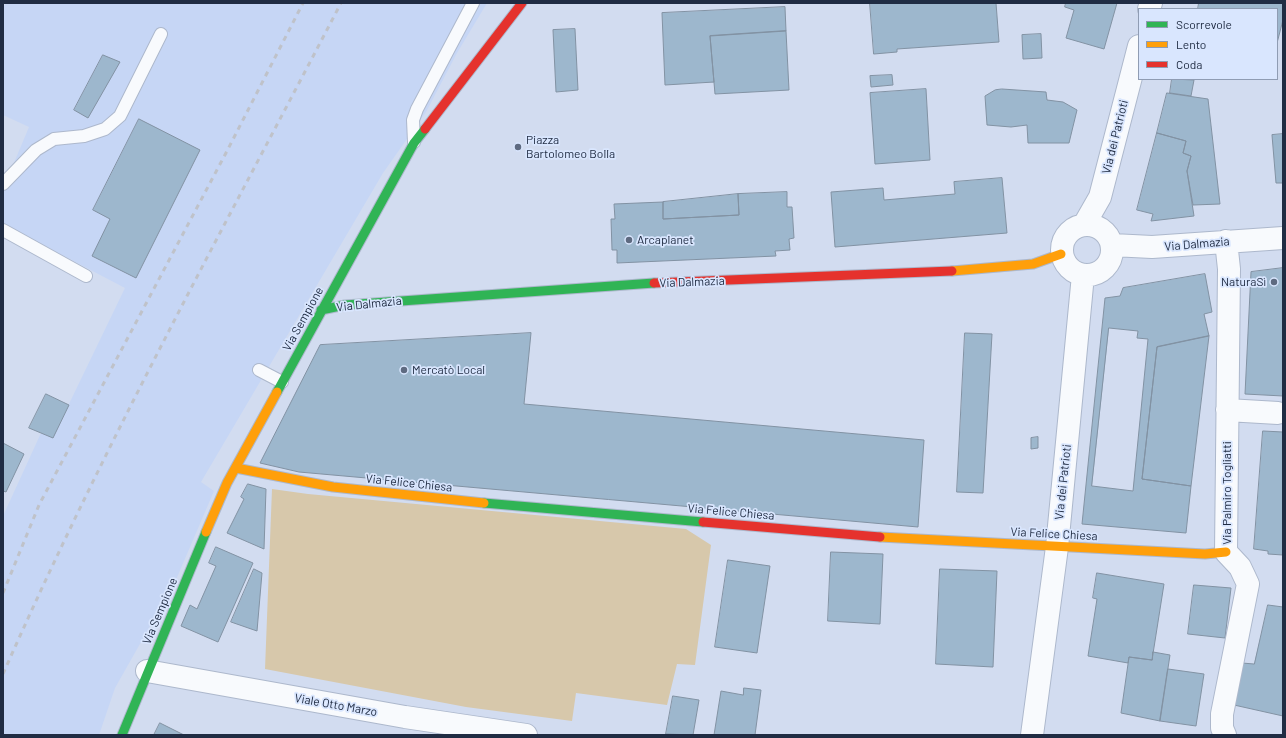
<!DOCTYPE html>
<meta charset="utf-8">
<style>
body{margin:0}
#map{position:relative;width:1286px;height:738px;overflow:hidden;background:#d2dcf0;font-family:Barlow,sans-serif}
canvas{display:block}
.frame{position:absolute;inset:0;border:4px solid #202c43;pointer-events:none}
.legend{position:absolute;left:1138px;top:8px;width:140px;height:72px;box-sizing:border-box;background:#d9e6fe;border:1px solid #8f9cb3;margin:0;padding:5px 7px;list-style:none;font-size:12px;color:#202c43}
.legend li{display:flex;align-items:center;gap:8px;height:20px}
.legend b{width:20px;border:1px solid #8f9cb3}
</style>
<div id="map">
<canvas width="1286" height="738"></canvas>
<div class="frame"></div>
<ul class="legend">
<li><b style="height:5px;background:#30b455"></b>Scorrevole</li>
<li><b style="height:5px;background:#ff9f0a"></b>Lento</li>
<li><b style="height:5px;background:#e5322d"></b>Coda</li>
</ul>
</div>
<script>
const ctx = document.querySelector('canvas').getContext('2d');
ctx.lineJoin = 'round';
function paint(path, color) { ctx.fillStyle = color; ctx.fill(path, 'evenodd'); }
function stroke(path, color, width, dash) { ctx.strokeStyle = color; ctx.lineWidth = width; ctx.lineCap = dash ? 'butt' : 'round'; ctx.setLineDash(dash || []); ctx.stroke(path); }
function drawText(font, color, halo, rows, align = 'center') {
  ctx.font = font + ' Barlow,sans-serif'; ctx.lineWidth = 3.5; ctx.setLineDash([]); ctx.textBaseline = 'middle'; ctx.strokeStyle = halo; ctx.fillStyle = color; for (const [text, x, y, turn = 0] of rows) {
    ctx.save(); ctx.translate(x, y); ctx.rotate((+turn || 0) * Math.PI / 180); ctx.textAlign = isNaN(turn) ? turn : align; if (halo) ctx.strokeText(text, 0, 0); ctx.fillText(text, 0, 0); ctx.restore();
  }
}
paint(new Path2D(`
 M 6,3 L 487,3 L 457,53 L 426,112 L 383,173 L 201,482 L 214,491 L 175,582 L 115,688 L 99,735 L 3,735 L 3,516 L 41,433 L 53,437 L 125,288 L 3,224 L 3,189 L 29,127 L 3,115 L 3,8 Z`), '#c6d6f5');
paint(new Path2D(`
 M 272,489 L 308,494 L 686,529 L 711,545 L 695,665 L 677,664 L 667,705 L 576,693 L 572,721 L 466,707 L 265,669 Z`), '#d7c8ab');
const building = new Path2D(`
 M 870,3 L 996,3 L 999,42 L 897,49 L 897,52 L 874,54 Z
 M 1066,3 L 1117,3 L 1104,49 L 1066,38 L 1074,10 L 1065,7 Z
 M 1199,3 L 1283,3 L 1283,20 L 1277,43 L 1277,9 L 1198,9 Z
 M 785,7 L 786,31 L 710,36 L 714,82 L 665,85 L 662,13 Z
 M 575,29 L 578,90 L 556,92 L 553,30 Z
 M 786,31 L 789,90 L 715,94 L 710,36 Z
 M 1041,34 L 1042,58 L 1023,59 L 1022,35 Z
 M 103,55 L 120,62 L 88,118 L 74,110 Z
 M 892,75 L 893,85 L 871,87 L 870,76 Z
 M 1172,79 L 1194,80 L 1191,96 L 1170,93 Z
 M 926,89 L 930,160 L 875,164 L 870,93 Z
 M 1002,89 L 1046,92 L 1047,100 L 1063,102 L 1077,110 L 1069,143 L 1028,143 L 1027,125 L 1011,127 L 987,125 L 985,96 L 995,90 Z
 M 1167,93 L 1208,99 L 1220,204 L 1193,205 L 1187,171 L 1191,156 L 1183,153 L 1186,141 L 1157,133 Z
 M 139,119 L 200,150 L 136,278 L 92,256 L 110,219 L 93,210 Z
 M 1157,133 L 1186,141 L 1183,153 L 1191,156 L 1187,171 L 1194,216 L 1151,221 L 1153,214 L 1137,210 Z
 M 1283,134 L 1283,183 L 1276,183 L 1272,135 Z
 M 1002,178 L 1007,233 L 835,247 L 831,192 L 883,188 L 884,200 L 955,194 L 954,182 Z
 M 787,192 L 787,207 L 792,207 L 794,238 L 789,239 L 790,250 L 775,251 L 776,256 L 617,263 L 617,250 L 612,250 L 611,219 L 615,219 L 614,204 L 663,202 L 663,219 L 739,215 L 738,194 Z
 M 738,194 L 739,215 L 663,219 L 663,202 Z
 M 1283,268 L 1283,396 L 1245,394 L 1251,272 Z
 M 1205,274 L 1212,312 L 1204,314 L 1209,336 L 1157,347 L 1142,479 L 1191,486 L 1186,533 L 1082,524 L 1105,298 L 1120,296 L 1123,288 Z
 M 1109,328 L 1138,331 L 1137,338 L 1148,339 L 1133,491 L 1092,486 Z
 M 531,333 L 524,404 L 924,440 L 918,527 L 299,472 L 260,463 L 320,345 Z
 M 965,333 L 992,334 L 983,493 L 957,492 Z
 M 1209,336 L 1191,486 L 1142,479 L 1157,347 Z
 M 46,394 L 69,405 L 53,438 L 29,428 Z
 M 1263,431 L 1283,432 L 1283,555 L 1268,554 L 1268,551 L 1254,549 Z
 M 1038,437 L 1038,448 L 1031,449 L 1031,438 Z
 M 3,443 L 24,454 L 6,492 L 3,491 Z
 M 248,484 L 266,489 L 264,549 L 227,533 L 244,499 L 241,497 Z
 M 216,547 L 253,563 L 218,642 L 181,626 L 190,605 L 197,609 L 216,566 L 209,563 Z
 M 831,552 L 883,554 L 880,624 L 828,621 Z
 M 728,560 L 770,566 L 757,653 L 715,647 Z
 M 254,569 L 262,573 L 257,631 L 231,622 Z
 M 940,569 L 997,571 L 993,667 L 936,664 Z
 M 1097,573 L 1164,584 L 1152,660 L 1129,657 L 1128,663 L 1088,656 L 1097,599 L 1093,598 Z
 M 1194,585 L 1231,588 L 1225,638 L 1188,634 Z
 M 1268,605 L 1283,607 L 1283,716 L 1234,705 L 1242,663 L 1254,664 Z
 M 1153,652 L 1170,655 L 1160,721 L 1121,713 L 1129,657 L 1152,660 Z
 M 1168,669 L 1204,674 L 1196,726 L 1160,721 Z
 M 744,688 L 761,690 L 755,735 L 714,735 L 721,691 L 743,695 Z
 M 673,696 L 699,700 L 693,735 L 666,734 Z
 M 160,723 L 184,735 L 154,735 Z`);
paint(building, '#9db7cd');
stroke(building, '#8292a3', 1);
const lane = new Path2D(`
 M 414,142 L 413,120 L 417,109 L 473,3
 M 3,184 L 36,150 L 54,139 L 84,136 L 105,129 L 120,116 L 161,34
 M 3,230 L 86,276
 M 259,370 L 282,382`);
const street = new Path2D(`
 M 1149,9 L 1151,3
 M1062 250a25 25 0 1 1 50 0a25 25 0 1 1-50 0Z
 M 1084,225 L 1100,197 L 1139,46
 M 1112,245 L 1152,247 L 1283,238
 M 1227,410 L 1278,413
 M 147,671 L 405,717 L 526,735
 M 1032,735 L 1057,547 L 1083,275
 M 1225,735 L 1222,728 L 1222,714 L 1248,584 L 1240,567 L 1226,552 L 1229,269 L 1226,241`);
const fast = new Path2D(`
 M 321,310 L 345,305 L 654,283
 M 277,392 L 414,143 L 425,129
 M 484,503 L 703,522
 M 122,735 L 206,532`);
const slow = new Path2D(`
 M 952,271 L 1033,264 L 1061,254
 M 236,468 L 333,487 L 484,503
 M 206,532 L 227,483 L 277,392
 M 880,537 L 1205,554 L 1226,552`);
const jam = new Path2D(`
 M 425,129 L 522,3
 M 654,283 L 952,271
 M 703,522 L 880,537`);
stroke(lane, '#adb8cc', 14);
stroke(street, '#adb8cc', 24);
stroke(fast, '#adb8cc', 11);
stroke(slow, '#adb8cc', 11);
stroke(jam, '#adb8cc', 11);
stroke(lane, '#f8fafd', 12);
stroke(street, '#f8fafd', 22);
stroke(fast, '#30b455', 9);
stroke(slow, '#ff9f0a', 9);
stroke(jam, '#e5322d', 9);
stroke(new Path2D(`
 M 3,593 L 39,505 L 227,151 L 303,3
 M 3,674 C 104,445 225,225 341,3`), '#bfc2c9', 3, [5, 5]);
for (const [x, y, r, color] of [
 [518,147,4,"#5e6a80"],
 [629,240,4,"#5e6a80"],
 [1274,282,4,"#5e6a80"],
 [404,370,4,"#5e6a80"]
]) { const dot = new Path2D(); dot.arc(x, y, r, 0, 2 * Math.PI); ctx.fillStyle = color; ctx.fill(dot); stroke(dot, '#d9e6fe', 1.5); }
drawText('12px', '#202c43', '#d9e6fe', [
 ["Via dei Patrioti",1115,137,-76],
 ["Via Dalmazia",1197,244,-5],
 ["Via Dalmazia",692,282,-2],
 ["Via Dalmazia",369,304,-6],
 ["Via Sempione",303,319,-61],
 ["Via dei Patrioti",1063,482,-84],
 ["Via Felice Chiesa",409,483,6],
 ["Via Palmiro Togliatti",1227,493,-90],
 ["Via Felice Chiesa",731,512,5],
 ["Via Felice Chiesa",1054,534,3],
 ["Via Sempione",160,611,-67],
 ["Viale Otto Marzo",336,705,10]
]);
drawText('12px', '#202c43', '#d9e6fe', [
 ["Piazza",526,140],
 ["Bartolomeo Bolla",526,154],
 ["Arcaplanet",637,240],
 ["NaturaSì",1266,282,"right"],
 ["Mercatò Local",412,370]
], 'left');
</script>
